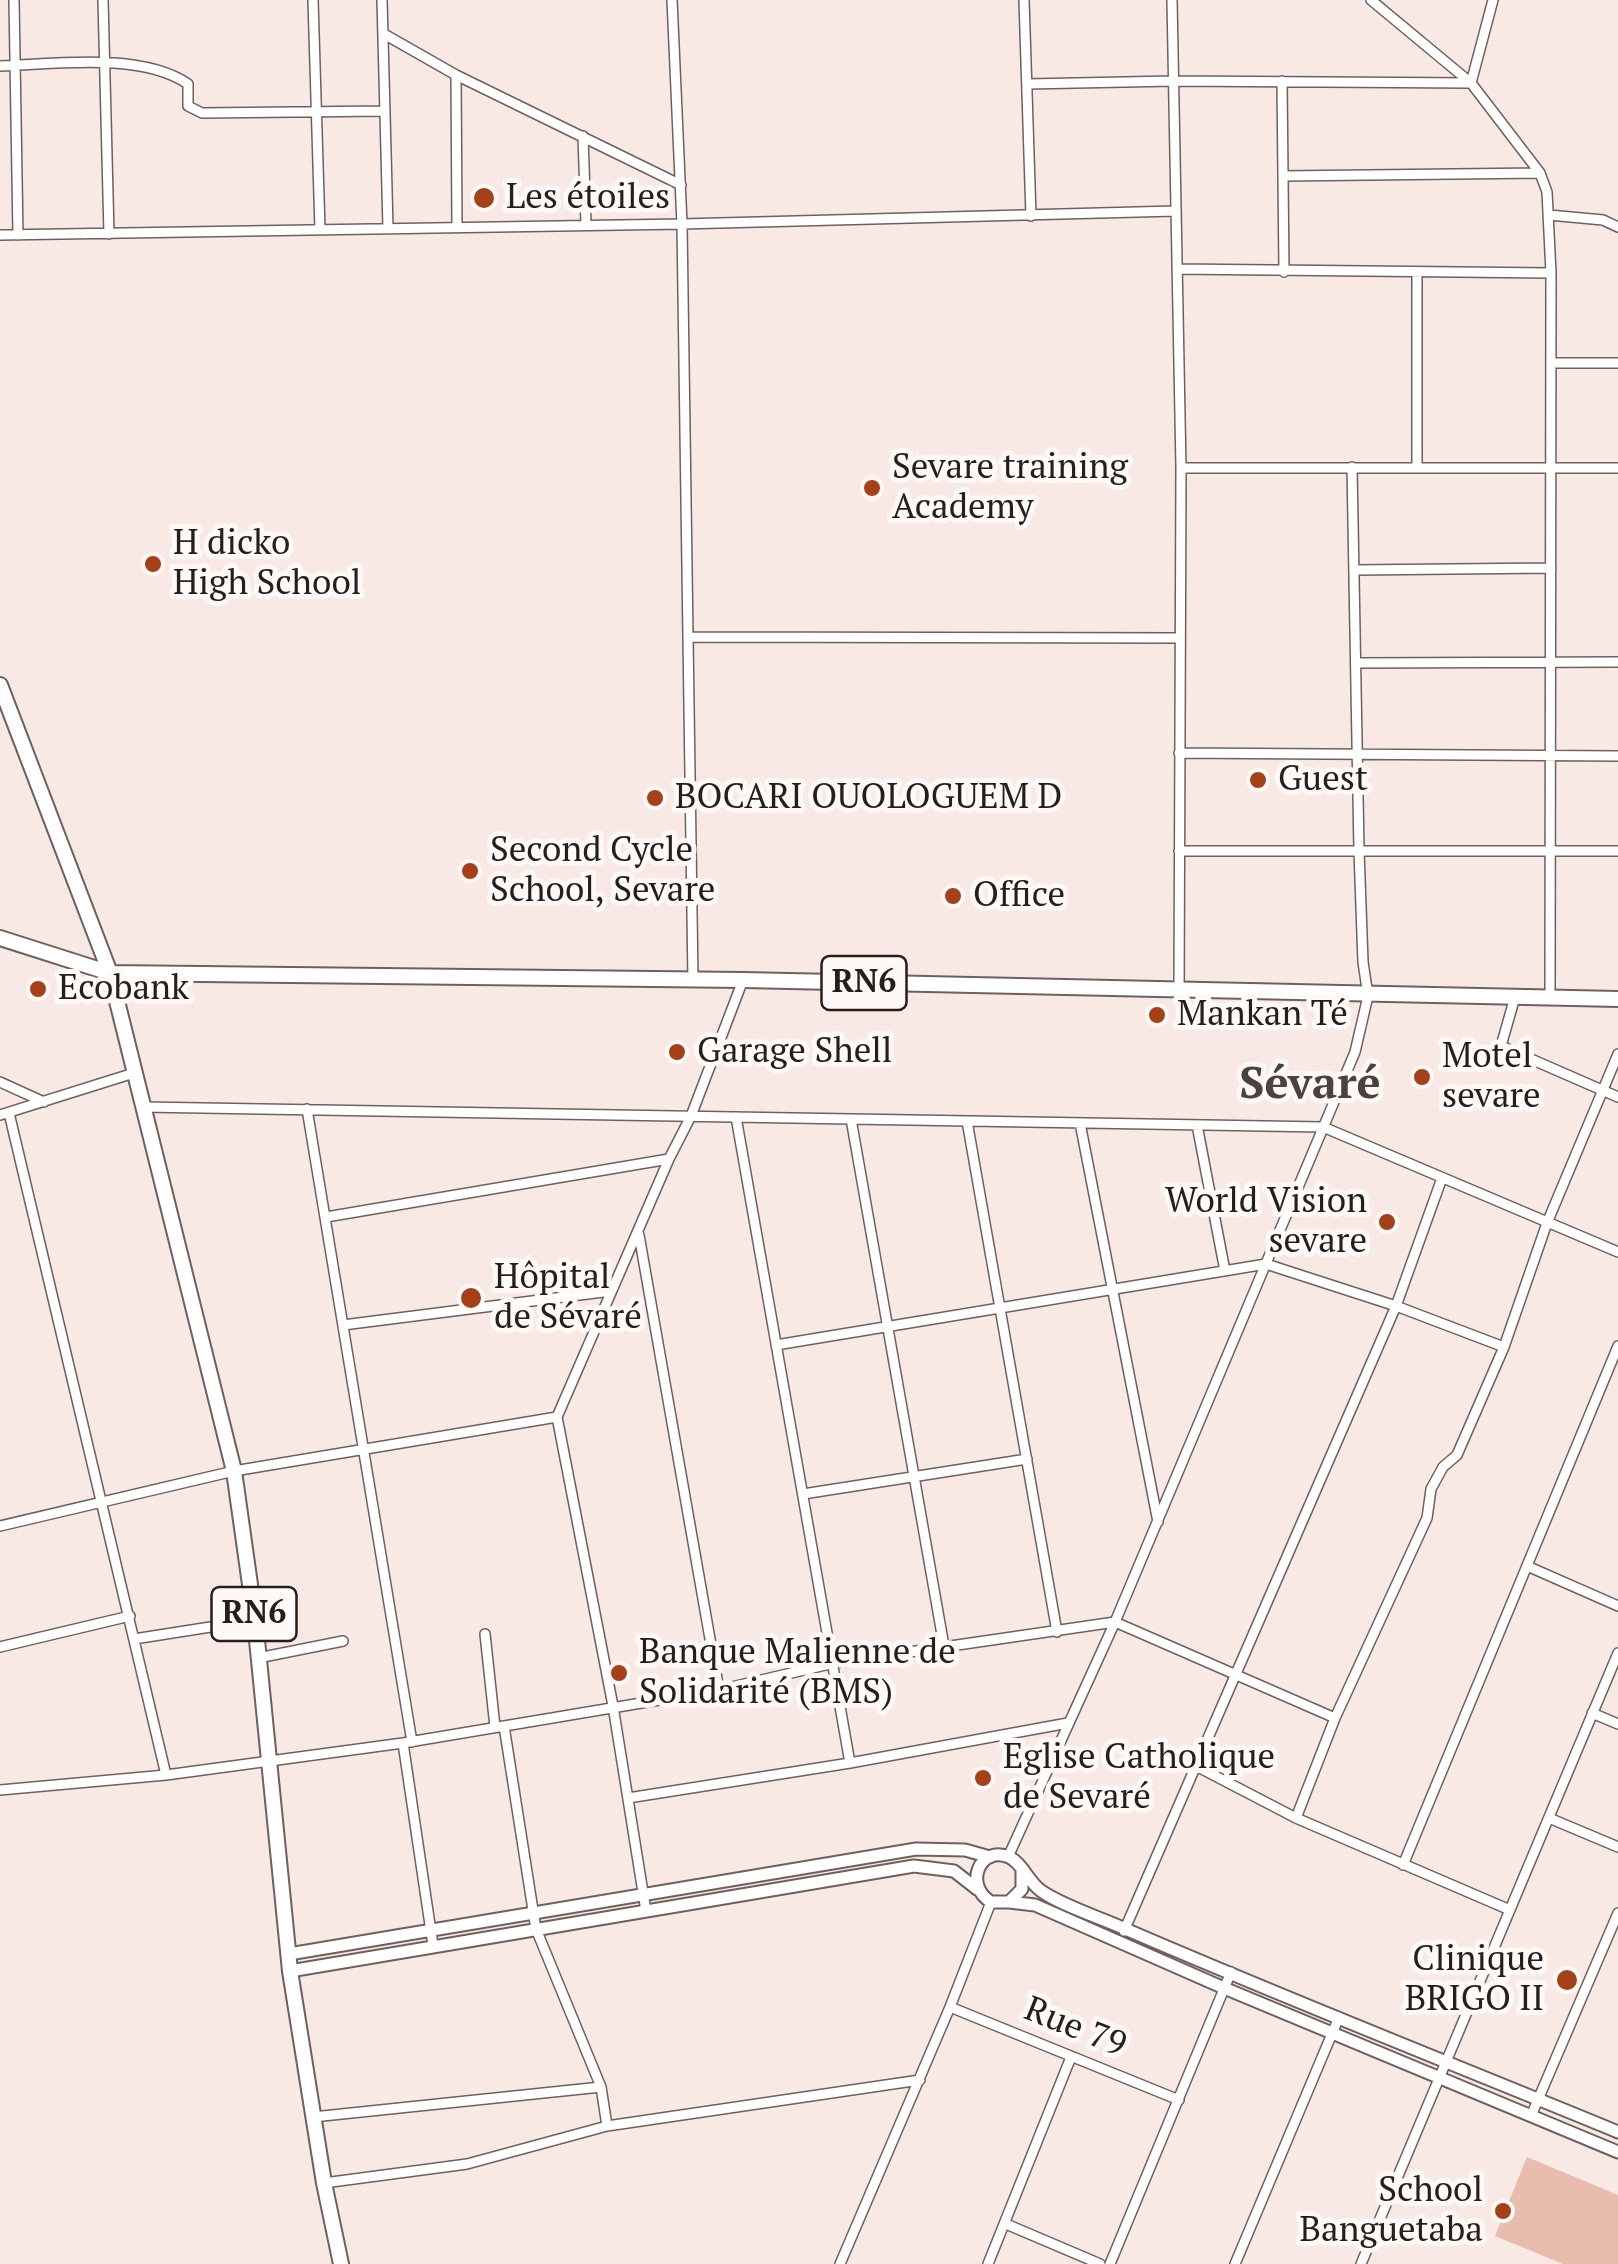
<!DOCTYPE html>
<meta charset="utf-8">
<style>
body{margin:0}
canvas{display:block;background:#f8e9e4}
</style>
<canvas width="1618" height="2264"></canvas>
<script>
const ctx = document.querySelector('canvas').getContext('2d');
ctx.lineJoin = 'round';
function paint(path, color) { ctx.fillStyle = color; ctx.fill(path, 'evenodd'); }
function stroke(path, color, width, dash) { ctx.strokeStyle = color; ctx.lineWidth = width; ctx.lineCap = dash ? 'butt' : 'round'; ctx.setLineDash(dash || []); ctx.stroke(path); }
function drawText(font, color, halo, rows, align = 'center') {
  ctx.font = font + ' "PT Serif",serif'; ctx.lineWidth = 10; ctx.setLineDash([]); ctx.textBaseline = 'middle'; ctx.strokeStyle = halo; ctx.fillStyle = color; for (const [text, x, y, turn = 0] of rows) {
    ctx.save(); ctx.translate(x, y); ctx.rotate((+turn || 0) * Math.PI / 180); ctx.textAlign = isNaN(turn) ? turn : align; if (halo) ctx.strokeText(text, 0, 0); ctx.fillText(text, 0, 0); ctx.restore();
  }
}
paint(new Path2D(`
 M 1527,2157 L 1618,2195 L 1618,2264 L 1563,2264 L 1495,2236 Z`), '#e9bdae');
const minor = new Path2D(`
 M 14,0 L 18,235
 M 103,0 L 109,234
 M 313,0 L 320,230
 M 382,0 L 388,228
 M 672,0 L 682,224 L 693,981
 M 1024,0 L 1031,216
 M 1172,0 L 1181,468 L 1179,992
 M 1371,0 L 1471,83 L 1540,173 L 1547,192 L 1551,273 L 1550,997
 M 384,34 L 456,75 L 681,185
 M 0,66 C 55,64 142,52 188,84 L 188,106 L 202,113 L 385,111
 M 456,75 L 457,226
 M 1282,81 L 1284,272
 M 1027,84 L 1173,81 L 1471,83 L 1493,0
 M 583,136 L 586,224
 M 1283,176 L 1540,173
 M 1549,215 L 1603,220 L 1618,227
 M 0,235 L 682,224 L 1175,211
 M 1178,269 L 1551,273
 M 1551,363 L 1618,363
 M 1417,466 L 1417,273
 M 1181,468 L 1618,468
 M 1354,570 L 1551,568
 M 690,637 L 1180,638
 M 1356,663 L 1618,662
 M 1179,753 L 1618,756
 M 1179,851 L 1618,851
 M 1515,997 L 1501,1046 L 1618,1097
 M 0,1082 L 44,1102
 M 143,1107 L 1323,1127 L 1618,1252
 M 307,1109 L 412,1742
 M 9,1113 L 166,1775
 M 0,1115 L 134,1073
 M 736,1117 L 850,1763
 M 851,1119 L 944,1646
 M 967,1121 L 1057,1632
 M 1080,1123 L 1158,1522
 M 1197,1125 L 1225,1271
 M 326,1217 L 669,1159
 M 639,1235 L 719,1690
 M 343,1325 L 611,1291
 M 776,1345 L 1266,1264 L 1396,1306 L 1504,1347
 M 803,1494 L 1027,1459
 M 0,1526 L 234,1471 L 557,1417
 M 1527,1566 L 1618,1606
 M 485,1634 L 495,1727
 M 134,1639 L 255,1620
 M 0,1647 L 130,1616
 M 258,1658 L 343,1641
 M 1592,1713 L 1618,1724
 M 504,1726 L 536,1929 L 601,2087 L 607,2126
 M 403,1743 L 433,1945
 M 1196,1766 L 1296,1818 L 1510,1910
 M 0,1790 L 166,1775 L 403,1743 L 719,1690 L 834,1663 L 1115,1622 L 1335,1718
 M 628,1798 L 850,1763 L 1068,1723
 M 1296,1818 L 1335,1718 L 1427,1518 L 1431,1489 L 1443,1467 L 1457,1455 L 1504,1347 L 1547,1223 L 1618,1054
 M 1549,1818 L 1618,1847
 M 1008,1857 L 1115,1622 L 1355,1052 L 1368,996 L 1363,962 L 1359,851 L 1352,467
 M 1403,1865 L 1618,1346
 M 646,1911 L 613,1706 L 557,1417 L 669,1159 L 691,1116 L 743,980
 M 1124,1931 L 1396,1306 L 1442,1178
 M 950,2007 L 1179,2100
 M 1531,2116 L 1618,1913
 M 313,2117 L 601,2087
 M 324,2183 L 467,2164 L 607,2126 L 920,2080
 M 1006,2224 L 1100,2264
 M 840,2264 L 950,2007 L 991,1902
 M 988,2264 L 1071,2057
 M 1110,2264 L 1231,1972
 M 1235,2264 L 1339,2017
 M 1361,2264 L 1618,1653`);
const tertiary = new Path2D(`
 M 1022,1870 L 1022,1889 L 1009,1902 L 991,1902 C 963,1885 980,1845 1009,1857 C 1022,1863 1028,1881 1040,1890 C 1058,1904 1101,1918 1123,1928 C 1287,1999 1453,2064 1618,2132
 M 1009,1902 L 1035,1905 L 1224,1988 L 1618,2152
 M 289,1954 L 916,1849 L 965,1850 L 990,1857
 M 290,1971 L 914,1866 L 954,1871 L 977,1889`);
const primary = new Path2D(`
 M 0,685 L 110,973 L 234,1471 L 255,1620 L 290,1971 L 324,2183 L 341,2264
 M 0,938 L 110,973 L 743,980 L 1618,999`);
stroke(minor, '#6e615d', 12);
stroke(tertiary, '#6e615d', 15);
stroke(primary, '#6e615d', 18);
stroke(minor, '#fff', 9);
stroke(tertiary, '#fff', 11);
stroke(primary, '#fff', 14);
for (const [x, y, r, color] of [
 [484,198,12,"#a64018"],
 [872,488,10,"#a64018"],
 [153,564,10,"#a64018"],
 [1258,780,10,"#a64018"],
 [655,798,10,"#a64018"],
 [470,871,10,"#a64018"],
 [953,896,10,"#a64018"],
 [38,989,10,"#a64018"],
 [1157,1015,10,"#a64018"],
 [677,1052,10,"#a64018"],
 [1422,1077,10,"#a64018"],
 [1387,1222,10,"#a64018"],
 [471,1298,12,"#a64018"],
 [619,1673,10,"#a64018"],
 [983,1778,10,"#a64018"],
 [1567,1980,12,"#a64018"],
 [1503,2211,10,"#a64018"]
]) { const dot = new Path2D(); dot.arc(x, y, r, 0, 2 * Math.PI); ctx.fillStyle = color; ctx.fill(dot); stroke(dot, '#fef8f6', 4); }
for (const [x, y, w] of [
 [864,983,85],
 [254,1614,85]
]) { const box = new Path2D(); box.roundRect(x - w / 2, y - 27, w, 54, 8); ctx.fillStyle = '#fef8f6'; ctx.fill(box); stroke(box, '#241f1d', 2.5); }
drawText('bold 32px', '#241f1d', null, [
 ["RN6",864,983],
 ["RN6",254,1614]
]);
drawText('35px', '#241f1d', '#fef8f6', [
 ["Les étoiles",506,198],
 ["Sevare training",892,468],
 ["Academy",892,508],
 ["H dicko",173,544],
 ["High School",173,584],
 ["Guest",1278,780],
 ["BOCARI OUOLOGUEM D",675,798],
 ["Second Cycle",490,851],
 ["School, Sevare",490,891],
 ["Office",973,896],
 ["Ecobank",58,989],
 ["Mankan Té",1177,1015],
 ["Garage Shell",697,1052],
 ["Motel",1442,1057],
 ["sevare",1442,1097],
 ["World Vision",1367,1202,"right"],
 ["sevare",1367,1242,"right"],
 ["Hôpital",494,1278],
 ["de Sévaré",494,1318],
 ["Banque Malienne de",639,1653],
 ["Solidarité (BMS)",639,1693],
 ["Eglise Catholique",1003,1758],
 ["de Sevaré",1003,1798],
 ["Clinique",1544,1960,"right"],
 ["BRIGO II",1544,2000,"right"],
 ["School",1483,2191,"right"],
 ["Banguetaba",1483,2231,"right"]
], 'left');
drawText('35px', '#241f1d', '#fef8f6', [
 ["Rue 79",1075,2028,22]
]);
drawText('bold 45px', '#4c413d', '#fef8f6', [
 ["Sévaré",1310,1085]
]);
</script>
